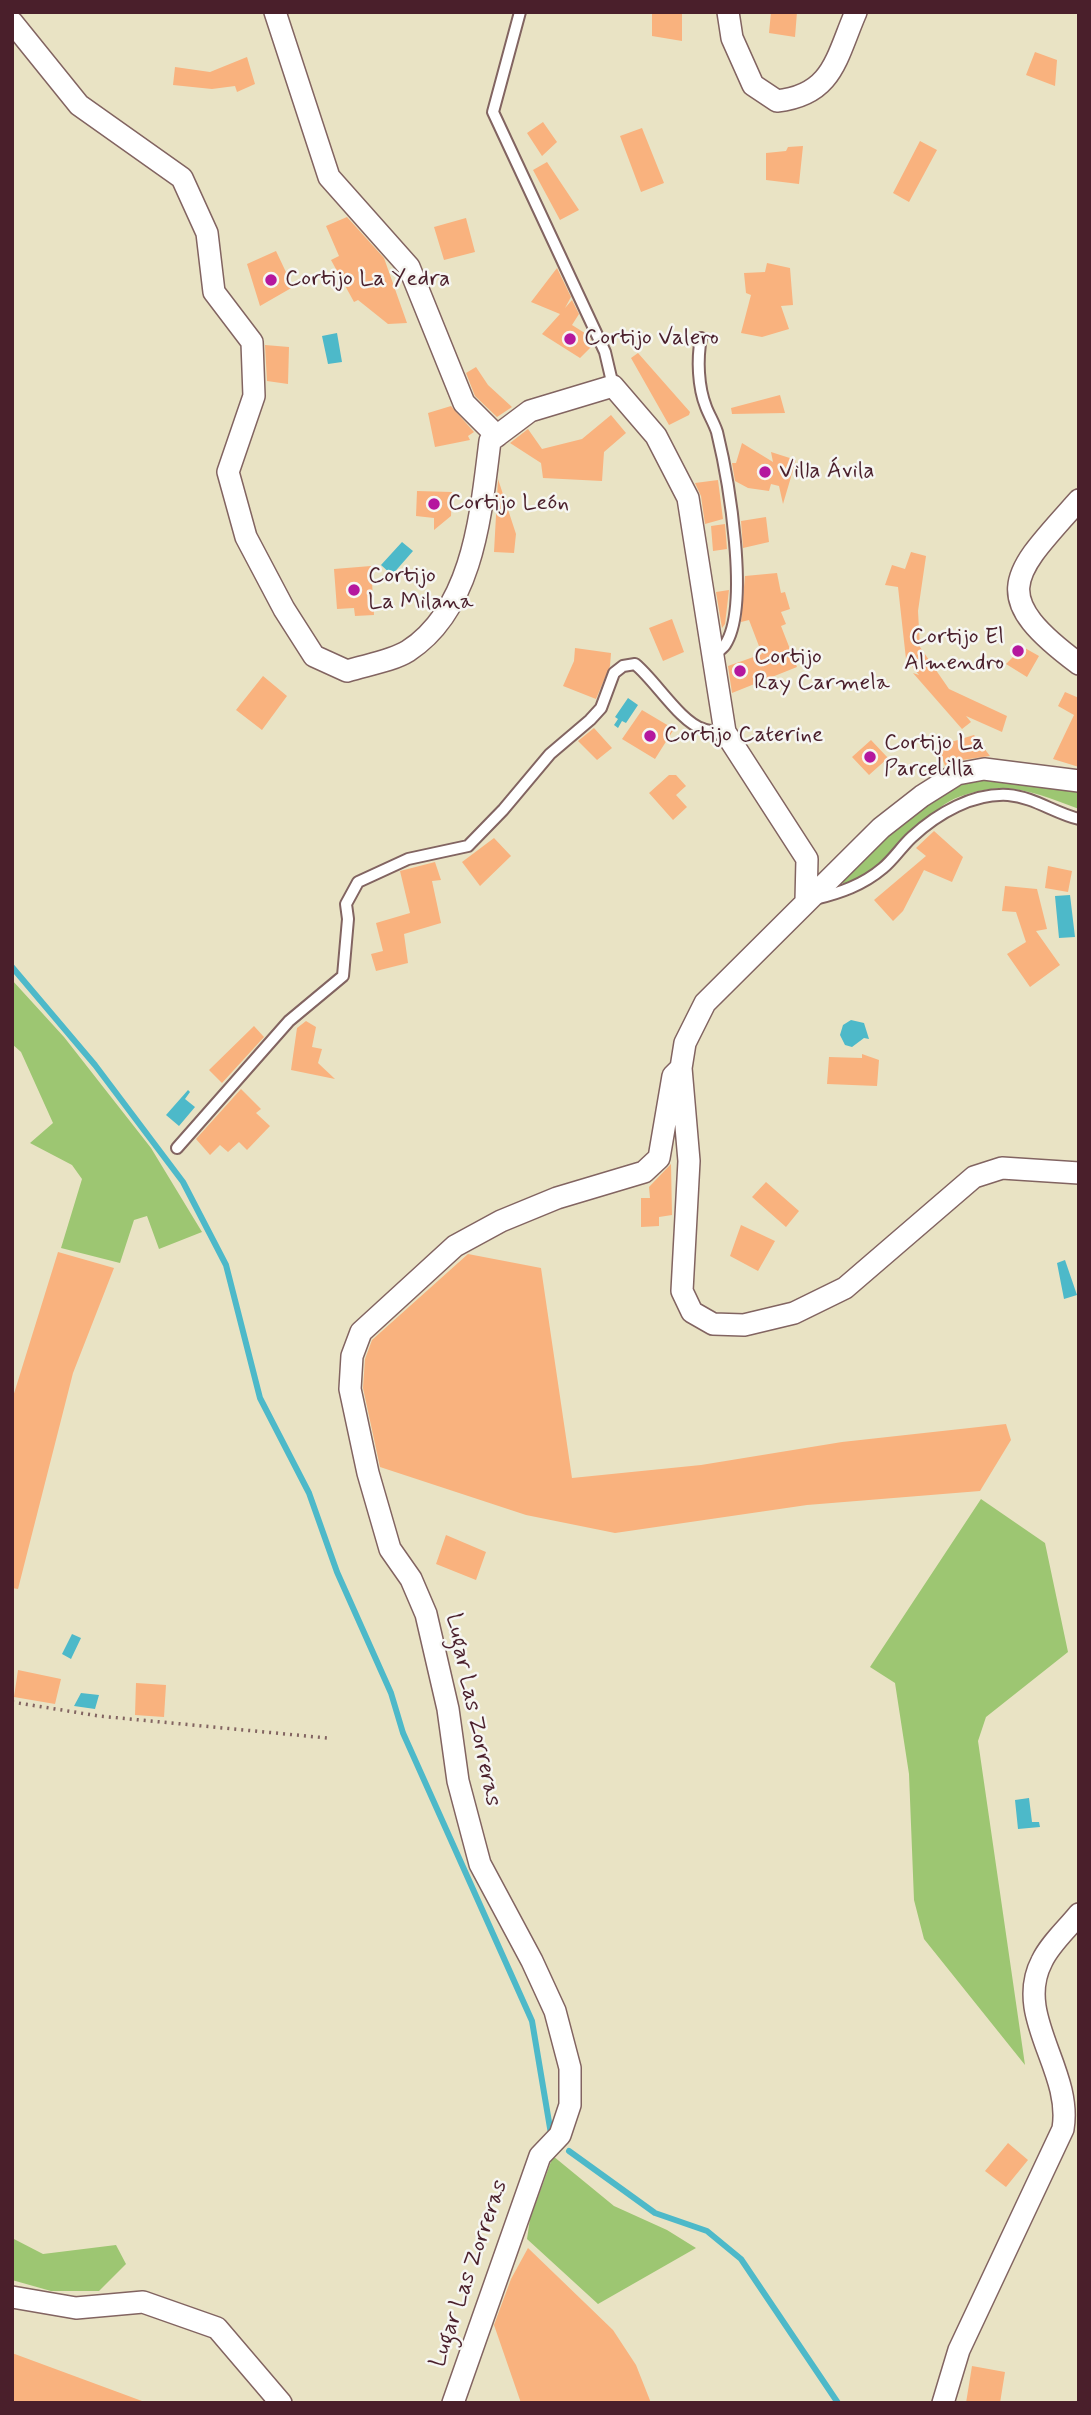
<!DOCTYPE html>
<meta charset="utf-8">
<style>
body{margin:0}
#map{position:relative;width:1091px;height:2415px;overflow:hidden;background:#e9e3c4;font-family:Mynerve,sans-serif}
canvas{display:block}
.frame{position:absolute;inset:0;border:14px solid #4a1f2b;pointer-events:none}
</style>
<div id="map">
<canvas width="1091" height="2415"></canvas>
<div class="frame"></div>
</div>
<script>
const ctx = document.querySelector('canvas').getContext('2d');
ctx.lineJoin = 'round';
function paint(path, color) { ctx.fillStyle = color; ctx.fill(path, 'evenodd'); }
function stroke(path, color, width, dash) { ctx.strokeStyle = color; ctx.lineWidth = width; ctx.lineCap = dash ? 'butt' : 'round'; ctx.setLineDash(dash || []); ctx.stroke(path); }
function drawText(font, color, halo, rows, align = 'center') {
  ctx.font = font + ' Mynerve,sans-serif'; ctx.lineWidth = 5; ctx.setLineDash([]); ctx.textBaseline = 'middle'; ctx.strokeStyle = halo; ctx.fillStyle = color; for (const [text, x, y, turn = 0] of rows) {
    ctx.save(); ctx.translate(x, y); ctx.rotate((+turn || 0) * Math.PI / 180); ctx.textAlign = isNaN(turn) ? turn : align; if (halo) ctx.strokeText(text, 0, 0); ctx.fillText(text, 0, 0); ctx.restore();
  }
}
paint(new Path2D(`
 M 999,777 L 1079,786 L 1079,809 C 1051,799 1021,785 990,789 C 977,791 956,796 945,804 C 918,822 872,888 840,883 L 885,833 L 953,785 Z
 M 12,980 L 64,1037 L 151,1148 L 202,1232 L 159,1249 L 147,1216 L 134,1220 L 120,1263 L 61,1248 L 82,1179 L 72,1165 L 30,1143 L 53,1123 L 21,1052 L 12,1044 Z
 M 981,1499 L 1045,1543 L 1068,1652 L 986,1717 L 978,1741 L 1025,2065 L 924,1939 L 914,1900 L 909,1774 L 895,1683 L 870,1667 Z
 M 553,2156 L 614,2206 L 667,2230 L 696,2248 L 598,2304 L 527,2239 L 530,2219 Z
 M 12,2238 L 43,2254 L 116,2245 L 126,2264 L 99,2291 L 51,2291 L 12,2280 Z`), '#9dc672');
paint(new Path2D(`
 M 337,333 L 342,362 L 328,364 L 322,336 Z
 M 402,542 L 413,551 L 392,575 L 381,565 Z
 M 628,698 L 638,705 L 626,723 L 622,721 L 618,728 L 614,725 L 618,719 L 615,717 Z
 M 1070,895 L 1075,937 L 1059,938 L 1055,896 Z
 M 851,1020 L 864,1023 L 869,1039 L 864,1038 L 852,1047 L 845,1045 L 840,1035 L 843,1025 Z
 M 188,1090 L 190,1092 L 185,1099 L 195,1107 L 179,1126 L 166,1115 Z
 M 1065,1260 L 1077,1295 L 1064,1299 L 1057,1263 Z
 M 72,1634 L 81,1638 L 71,1659 L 62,1654 Z
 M 81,1693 L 99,1695 L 95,1709 L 74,1706 Z
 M 1029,1798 L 1032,1822 L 1039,1822 L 1040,1827 L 1018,1829 L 1015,1800 Z`), '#4db9c9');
stroke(new Path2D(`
 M 12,967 L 95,1065 L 183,1182 L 226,1265 L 260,1398 L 309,1493 L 337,1572 L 391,1693 L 403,1733 L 532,2021 L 551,2134
 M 569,2151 L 655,2213 L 707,2231 L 741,2259 L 838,2403`), '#4db9c9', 6);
paint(new Path2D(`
 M 652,12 L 682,12 L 682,41 L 652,36 Z
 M 771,12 L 797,12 L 795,37 L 769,33 Z
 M 1035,52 L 1057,60 L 1055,86 L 1026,75 Z
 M 247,57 L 255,84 L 237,92 L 235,86 L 212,89 L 173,85 L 175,67 L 210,72 Z
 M 543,122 L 557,142 L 542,156 L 527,133 Z
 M 642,128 L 664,183 L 641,192 L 620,136 Z
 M 920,141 L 937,150 L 909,202 L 893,193 Z
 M 803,146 L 799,184 L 766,180 L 766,153 L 786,151 L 788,147 Z
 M 547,162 L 579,210 L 560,220 L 533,170 Z
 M 347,217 L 384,258 L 407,323 L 388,324 L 358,300 L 354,302 L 331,260 L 339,256 L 326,226 Z
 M 466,218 L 475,252 L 444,260 L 434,227 Z
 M 276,251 L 293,287 L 260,306 L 247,264 Z
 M 767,263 L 790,268 L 793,305 L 781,306 L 789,329 L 762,337 L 741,333 L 751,295 L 746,293 L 744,273 L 765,272 Z
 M 557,268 L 571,297 L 565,308 L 572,300 L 579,314 L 572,325 L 588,335 L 593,345 L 580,358 L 542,334 L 560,314 L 531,302 Z
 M 265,345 L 289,347 L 288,384 L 267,381 Z
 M 638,353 L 690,412 L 689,415 L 669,425 L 631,358 Z
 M 476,367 L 488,385 L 512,407 L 497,417 L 475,396 L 466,373 Z
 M 780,395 L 785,413 L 732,414 L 731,408 Z
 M 451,406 L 474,432 L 468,436 L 470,440 L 435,447 L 428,413 Z
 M 611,415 L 626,433 L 604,452 L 602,481 L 543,478 L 541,463 L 510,443 L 528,429 L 542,449 L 582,439 Z
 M 742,443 L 773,462 L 771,452 L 796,460 L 783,504 L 779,486 L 771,484 L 769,491 L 748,488 L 735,481 L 732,463 L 736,463 Z
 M 498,479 L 516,534 L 514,553 L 494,552 Z
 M 718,480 L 723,519 L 705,524 L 701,496 L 695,483 Z
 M 417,491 L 452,492 L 451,516 L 434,530 L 434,518 L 416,516 Z
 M 766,517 L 769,542 L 743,548 L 741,521 Z
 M 725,524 L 727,549 L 713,551 L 711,526 Z
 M 911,552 L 926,556 L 918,611 L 920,647 L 949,689 L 1007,716 L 1002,732 L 966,716 L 971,722 L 962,729 L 913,673 L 919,675 L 906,659 L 898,587 L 885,585 L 892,565 L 905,569 Z
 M 371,566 L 374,615 L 355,616 L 354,608 L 337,609 L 334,569 Z
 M 777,573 L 781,593 L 785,592 L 790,609 L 781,612 L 786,624 L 781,626 L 797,667 L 732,693 L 728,666 L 762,654 L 749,620 L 741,622 L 745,576 Z
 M 729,590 L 725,624 L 722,628 L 716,592 Z
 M 672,619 L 684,652 L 663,661 L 649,628 Z
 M 1023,647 L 1039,656 L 1027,677 L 1006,664 Z
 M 575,648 L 611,653 L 610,666 L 596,699 L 563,686 L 574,661 Z
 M 263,676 L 287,696 L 262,730 L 236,710 Z
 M 1065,692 L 1079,698 L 1079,767 L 1053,759 L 1074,715 L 1058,706 Z
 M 642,710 L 674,729 L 655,759 L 622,739 Z
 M 594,728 L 612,748 L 597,760 L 578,741 Z
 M 974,735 L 990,756 L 955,761 L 945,766 L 938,746 Z
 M 871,740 L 888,758 L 869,775 L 852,757 Z
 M 669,775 L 676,775 L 686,786 L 676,795 L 687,807 L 673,820 L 649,793 Z
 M 934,831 L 963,857 L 952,882 L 924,870 L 903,911 L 893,921 L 874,900 L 926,856 L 916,848 Z
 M 494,838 L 511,856 L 480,886 L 462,862 Z
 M 435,862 L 441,880 L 432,881 L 441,923 L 404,934 L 408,963 L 376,971 L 371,954 L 383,951 L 376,923 L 410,913 L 400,871 Z
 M 1048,866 L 1072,871 L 1068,892 L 1045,888 Z
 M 1005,886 L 1037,889 L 1047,929 L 1036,931 L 1060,965 L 1030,987 L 1007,954 L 1026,942 L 1016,912 L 1002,911 Z
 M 306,1021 L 316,1027 L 312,1047 L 322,1049 L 318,1063 L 335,1079 L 291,1070 L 297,1028 Z
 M 254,1026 L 264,1037 L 222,1083 L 209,1070 Z
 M 862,1054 L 879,1060 L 877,1086 L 827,1084 L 829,1057 L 862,1058 Z
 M 241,1089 L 261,1109 L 256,1113 L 270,1126 L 247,1150 L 239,1142 L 228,1152 L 220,1145 L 210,1155 L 196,1139 Z
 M 671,1164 L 672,1215 L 659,1217 L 659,1226 L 641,1227 L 641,1198 L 650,1198 L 649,1187 Z
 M 766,1182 L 799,1211 L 786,1227 L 752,1197 Z
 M 741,1225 L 775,1241 L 758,1271 L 730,1256 Z
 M 58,1252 L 114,1268 L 73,1373 L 18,1589 L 12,1588 L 12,1400 Z
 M 468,1254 L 541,1268 L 572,1478 L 701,1465 L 842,1442 L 1006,1424 L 1011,1440 L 980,1491 L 807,1505 L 615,1533 L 526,1515 L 380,1467 L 363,1388 L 365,1359 L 372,1340 Z
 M 446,1535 L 486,1552 L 476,1580 L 436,1564 Z
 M 18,1670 L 61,1679 L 55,1704 L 14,1697 Z
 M 136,1683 L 166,1685 L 164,1717 L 135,1715 Z
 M 1008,2143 L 1028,2160 L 1006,2187 L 985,2171 Z
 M 528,2248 L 613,2330 L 636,2365 L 651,2403 L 521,2403 L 494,2325 L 511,2279 Z
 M 12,2353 L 142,2401 L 142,2403 L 12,2403 Z
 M 972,2366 L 1005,2372 L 1000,2403 L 966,2403 Z`), '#f9b27e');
const lane = new Path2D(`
 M 520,12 L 493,112 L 605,352 L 613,386
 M 701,338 C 697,359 698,387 706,407 C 709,415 714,423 717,432 C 728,477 751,606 725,645 C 722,649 716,653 713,656
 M 815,899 C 840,893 863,885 883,868 C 894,859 902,846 912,837 C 938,813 973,793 1008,795 C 1034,797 1054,813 1079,819
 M 177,1148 L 289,1021 L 343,976 L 348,919 L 346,904 L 358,882 L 408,859 L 468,846 L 503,810 L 550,754 L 590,720 L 601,708 L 614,673 L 623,666 L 635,664 C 655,680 680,722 703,729 C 709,732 718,731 725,732`);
const street = new Path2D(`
 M 275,12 L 329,177 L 409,267 L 464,403 L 497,436
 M 728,12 L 732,38 L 753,85 L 777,101 C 833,95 836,58 856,12
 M 12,22 L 79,105 L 182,178 L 207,233 L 214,292 L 252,342 L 254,396 L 228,472 L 246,537 L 284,609 L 314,656 L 347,671 C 366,665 392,661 408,651 C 474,608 481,512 490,441 L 530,411 L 613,386 L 656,436 L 688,498 L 725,732 L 807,859 L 806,901
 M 1079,500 C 1012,575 986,595 1079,664
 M 1079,781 L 984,769 L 957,774 L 922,796 L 881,828 L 705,1003 L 685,1043 L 681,1068 L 689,1161 L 682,1291 L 692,1312 L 713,1324 L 744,1325 L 794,1313 L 845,1288 L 974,1177 L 1002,1168 L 1079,1173
 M 12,2297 L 76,2308 L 143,2302 L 217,2328 L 281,2403
 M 453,2403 L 540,2156 L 560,2135 L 570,2105 L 570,2068 L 555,2011 L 532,1961 L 480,1864 L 458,1781 L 448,1709 L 426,1614 L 411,1579 L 390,1549 L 368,1473 L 350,1389 L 352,1356 L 361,1332 L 455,1246 L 501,1221 L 557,1198 L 644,1172 L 659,1158 L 673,1076 L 681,1068
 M 943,2403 L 959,2350 L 1063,2129 C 1073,2070 1013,2016 1042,1961 C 1050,1944 1067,1929 1079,1914`);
stroke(lane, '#826461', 14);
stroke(street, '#826461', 24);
stroke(new Path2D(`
 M 12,1702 L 99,1716 L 327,1738`), '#826461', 3.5, [2, 5]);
stroke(lane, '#fff', 10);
stroke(street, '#fff', 21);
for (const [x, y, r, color] of [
 [271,280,7,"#b5179e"],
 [570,339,7,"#b5179e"],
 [765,472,7,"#b5179e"],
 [434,504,7,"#b5179e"],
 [354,590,7,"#b5179e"],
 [1018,651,7,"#b5179e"],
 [740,671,7,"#b5179e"],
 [650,736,7,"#b5179e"],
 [870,757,7,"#b5179e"]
]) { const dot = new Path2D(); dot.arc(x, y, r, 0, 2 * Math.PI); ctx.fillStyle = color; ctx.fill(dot); stroke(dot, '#f6f6f2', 2.5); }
drawText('23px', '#4a1f2b', '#f6f6f2', [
 ["Cortijo La Yedra",285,280],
 ["Cortijo Valero",584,339],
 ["Villa Ávila",779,472],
 ["Cortijo León",448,504],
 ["Cortijo",368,577],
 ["La Milana",368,603],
 ["Cortijo El",1004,638,"right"],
 ["Almendro",1004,664,"right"],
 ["Cortijo",754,658],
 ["Ray Carmela",754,684],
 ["Cortijo Caterine",664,736],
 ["Cortijo La",884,744],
 ["Parcelilla",884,770]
], 'left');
drawText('23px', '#4a1f2b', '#f6f6f2', [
 ["Lugar Las Zorreras",472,1710,78],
 ["Lugar Las Zorreras",470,2274,-71]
]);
</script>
